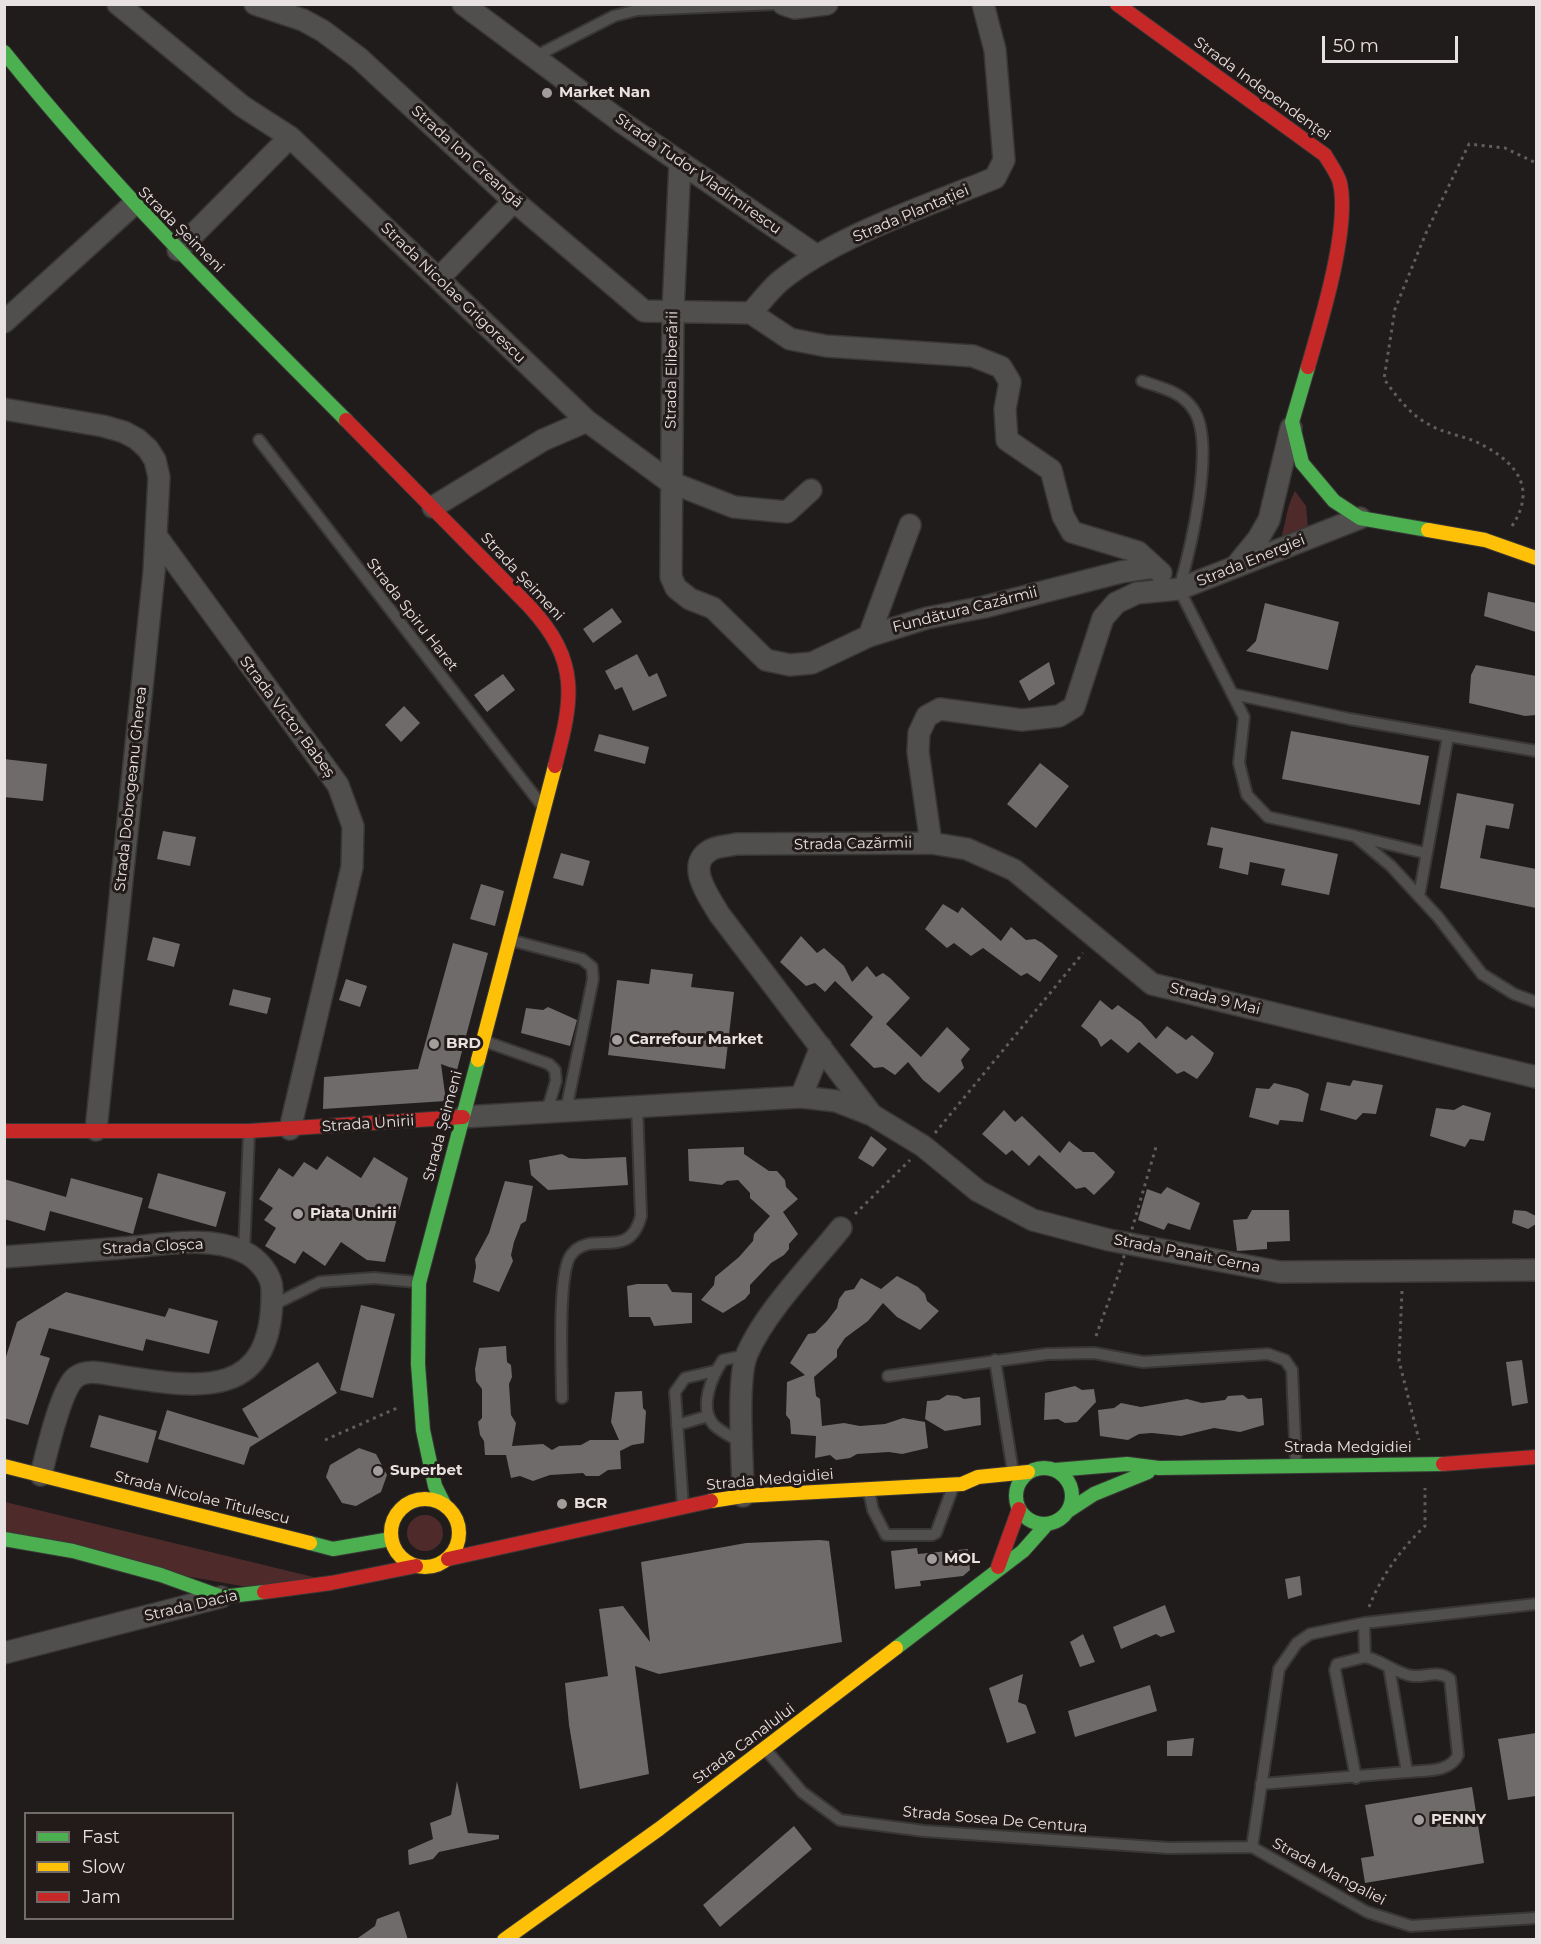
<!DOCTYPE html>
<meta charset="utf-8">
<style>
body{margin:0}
#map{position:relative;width:1541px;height:1944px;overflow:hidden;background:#201c1c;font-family:Montserrat,sans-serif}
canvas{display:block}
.frame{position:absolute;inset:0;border:6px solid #e7e2e1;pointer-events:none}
.legend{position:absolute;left:24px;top:1812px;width:210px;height:108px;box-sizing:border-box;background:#221b1a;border:2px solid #716b6a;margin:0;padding:8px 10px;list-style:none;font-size:18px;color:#e7e2e1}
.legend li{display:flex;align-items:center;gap:12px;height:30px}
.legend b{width:30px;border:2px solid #716b6a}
.scale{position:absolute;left:1322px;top:36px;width:136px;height:27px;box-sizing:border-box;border:3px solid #e7e2e1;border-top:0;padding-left:8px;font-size:18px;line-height:21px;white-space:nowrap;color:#e7e2e1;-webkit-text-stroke:4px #221b1a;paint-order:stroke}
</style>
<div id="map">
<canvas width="1541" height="1944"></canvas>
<div class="frame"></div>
<ul class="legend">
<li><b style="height:8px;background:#4caf50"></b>Fast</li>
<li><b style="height:8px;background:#ffc107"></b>Slow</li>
<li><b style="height:8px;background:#c62828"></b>Jam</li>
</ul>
<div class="scale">50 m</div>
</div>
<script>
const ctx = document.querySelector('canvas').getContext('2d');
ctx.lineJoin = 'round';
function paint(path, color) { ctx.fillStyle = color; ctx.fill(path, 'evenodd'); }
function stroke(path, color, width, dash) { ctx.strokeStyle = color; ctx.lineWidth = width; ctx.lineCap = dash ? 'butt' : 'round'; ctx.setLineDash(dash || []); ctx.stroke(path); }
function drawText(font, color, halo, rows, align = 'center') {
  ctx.font = font + ' Montserrat,sans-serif'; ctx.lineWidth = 6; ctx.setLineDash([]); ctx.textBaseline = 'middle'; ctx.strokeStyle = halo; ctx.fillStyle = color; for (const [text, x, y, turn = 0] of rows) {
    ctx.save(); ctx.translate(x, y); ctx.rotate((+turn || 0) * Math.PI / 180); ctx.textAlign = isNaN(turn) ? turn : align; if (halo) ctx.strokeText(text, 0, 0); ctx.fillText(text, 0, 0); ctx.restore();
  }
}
paint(new Path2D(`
 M 1295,491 L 1306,506 L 1308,528 L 1278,547 C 1286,528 1285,509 1295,491 Z
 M 5,1502 L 342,1584 L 281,1593 L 5,1544 Z
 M407 1533a18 18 0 1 1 36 0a18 18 0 1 1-36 0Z`), '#4e2b2a');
paint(new Path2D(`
 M 1488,592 L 1536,603 L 1536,632 L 1484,616 Z
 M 1265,603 L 1339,622 L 1328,670 L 1246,651 L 1256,641 Z
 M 612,608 L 622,622 L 593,643 L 583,629 Z
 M 637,654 L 649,677 L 657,673 L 667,696 L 633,711 L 622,687 L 615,690 L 605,671 Z
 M 1049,662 L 1055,684 L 1029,701 L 1019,681 Z
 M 1476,665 L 1536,676 L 1536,715 L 1525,716 L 1469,703 L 1471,675 Z
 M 503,674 L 515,690 L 487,712 L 474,695 Z
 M 404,706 L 420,723 L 401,742 L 385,725 Z
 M 1291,731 L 1429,756 L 1420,805 L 1282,779 Z
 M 599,734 L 649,747 L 645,764 L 594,751 Z
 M 4,759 L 47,764 L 43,801 L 4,797 Z
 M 1040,763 L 1069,786 L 1036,828 L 1007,804 Z
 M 1457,793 L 1514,804 L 1509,829 L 1486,825 L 1480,858 L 1536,869 L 1536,908 L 1440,888 Z
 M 1211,827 L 1338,854 L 1329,895 L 1281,885 L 1285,869 L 1250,862 L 1248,875 L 1219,868 L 1223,848 L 1207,845 Z
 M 163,831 L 196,837 L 190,866 L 157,859 Z
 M 561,853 L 590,861 L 583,886 L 553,878 Z
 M 481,884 L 504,891 L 495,926 L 470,919 Z
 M 943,904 L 958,913 L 962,907 L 1001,941 L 1011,927 L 1026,940 L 1035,939 L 1042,943 L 1058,956 L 1040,982 L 1027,973 L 1021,976 L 983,948 L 971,956 L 954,943 L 947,948 L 925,929 Z
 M 801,936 L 817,953 L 824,948 L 844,966 L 852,982 L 867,966 L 876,977 L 883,973 L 890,978 L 910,998 L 886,1024 L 921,1057 L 947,1027 L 970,1049 L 961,1060 L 964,1068 L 939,1093 L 923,1080 L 908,1062 L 895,1075 L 883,1067 L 874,1068 L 850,1045 L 873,1017 L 835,981 L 825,992 L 815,983 L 806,986 L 780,962 Z
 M 153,937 L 180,944 L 174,967 L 147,960 Z
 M 453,943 L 488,953 L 457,1070 L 441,1064 L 446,1101 L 323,1109 L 324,1077 L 418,1069 Z
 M 651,969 L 693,974 L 691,987 L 734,992 L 725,1069 L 608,1055 L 617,980 L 649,984 Z
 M 346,979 L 367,986 L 360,1007 L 339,1000 Z
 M 233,989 L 271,998 L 267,1014 L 229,1005 Z
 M 1100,1000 L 1112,1010 L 1118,1005 L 1141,1022 L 1156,1039 L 1167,1026 L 1186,1040 L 1192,1035 L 1214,1053 L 1210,1062 L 1197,1079 L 1184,1071 L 1177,1074 L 1139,1042 L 1128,1053 L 1111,1039 L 1101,1047 L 1097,1039 L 1081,1026 Z
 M 548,1007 L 577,1020 L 570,1046 L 521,1033 L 526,1008 L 543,1010 Z
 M 1353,1080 L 1383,1085 L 1376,1114 L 1363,1113 L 1356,1120 L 1320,1110 L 1327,1082 L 1350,1086 Z
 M 1274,1083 L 1299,1089 L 1309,1094 L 1303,1122 L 1280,1120 L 1278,1125 L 1249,1117 L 1256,1088 L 1269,1089 Z
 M 1463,1105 L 1491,1113 L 1484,1141 L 1470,1139 L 1465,1147 L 1430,1136 L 1436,1108 L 1454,1110 Z
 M 1004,1110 L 1015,1122 L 1022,1116 L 1060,1153 L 1069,1141 L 1083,1152 L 1094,1152 L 1115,1172 L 1112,1177 L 1094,1195 L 1085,1187 L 1076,1189 L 1039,1155 L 1029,1166 L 1012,1150 L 1006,1155 L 982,1134 Z
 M 871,1136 L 887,1149 L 873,1167 L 858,1158 Z
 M 744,1147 L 744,1154 L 769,1171 L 777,1171 L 785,1180 L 786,1187 L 798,1199 L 783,1212 L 798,1234 L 789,1244 L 789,1249 L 784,1255 L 771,1263 L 750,1285 L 750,1293 L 745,1299 L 723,1313 L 701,1300 L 714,1285 L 715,1277 L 739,1257 L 753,1241 L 754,1234 L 770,1216 L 750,1198 L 750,1193 L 738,1180 L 727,1181 L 722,1185 L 689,1181 L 688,1149 Z
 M 562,1154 L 569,1158 L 584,1159 L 626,1157 L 628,1185 L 548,1190 L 531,1175 L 529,1160 Z
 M 327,1156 L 361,1178 L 374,1157 L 408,1178 L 385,1262 L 367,1260 L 341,1242 L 325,1266 L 303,1251 L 295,1264 L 265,1246 L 276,1228 L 264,1220 L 273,1208 L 259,1199 L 279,1168 L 293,1177 L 304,1162 L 317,1170 Z
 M 158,1173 L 226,1192 L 216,1227 L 148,1208 Z
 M 71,1178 L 143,1198 L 133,1234 L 50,1211 L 45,1231 L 4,1219 L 4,1179 L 66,1197 Z
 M 505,1181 L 533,1186 L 526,1221 L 521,1224 L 514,1242 L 511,1255 L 513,1261 L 499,1292 L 473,1282 L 476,1267 L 475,1259 L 489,1233 Z
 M 1167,1187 L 1200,1203 L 1190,1230 L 1168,1223 L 1164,1230 L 1138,1220 L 1147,1189 L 1161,1194 Z
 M 1252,1210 L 1289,1210 L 1290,1241 L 1267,1242 L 1267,1249 L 1237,1251 L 1233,1220 L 1247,1219 Z
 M 1514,1210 L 1526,1211 L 1536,1216 L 1536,1224 L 1528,1229 L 1512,1223 Z
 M 897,1276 L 918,1287 L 925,1294 L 927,1301 L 939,1311 L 920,1330 L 897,1317 L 883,1303 L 868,1321 L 845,1338 L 837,1350 L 837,1357 L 814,1377 L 816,1396 L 820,1399 L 822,1426 L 844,1423 L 860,1426 L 885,1424 L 903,1418 L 925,1422 L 928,1448 L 902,1454 L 889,1452 L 857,1454 L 850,1458 L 836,1460 L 830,1455 L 815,1458 L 816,1436 L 791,1434 L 790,1420 L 786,1415 L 787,1382 L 805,1375 L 790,1363 L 808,1334 L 815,1333 L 827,1321 L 837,1308 L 839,1299 L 845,1291 L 854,1289 L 861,1278 L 881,1289 Z
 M 637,1284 L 667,1284 L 672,1292 L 692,1293 L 692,1323 L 654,1326 L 650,1317 L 629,1317 L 627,1286 Z
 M 66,1292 L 165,1317 L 169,1308 L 218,1321 L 209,1354 L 146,1339 L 143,1351 L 49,1328 L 40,1355 L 50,1358 L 28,1425 L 4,1418 L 4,1363 L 17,1322 Z
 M 361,1305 L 395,1314 L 373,1398 L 340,1390 Z
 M 506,1346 L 507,1362 L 511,1365 L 512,1377 L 509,1384 L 511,1415 L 516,1423 L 512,1446 L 543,1444 L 552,1450 L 559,1446 L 581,1445 L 590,1440 L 619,1440 L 611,1422 L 615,1392 L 642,1391 L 643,1408 L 646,1411 L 644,1443 L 632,1445 L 620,1451 L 621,1469 L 608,1470 L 599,1476 L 586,1476 L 583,1473 L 550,1475 L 533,1481 L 520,1476 L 511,1478 L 506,1455 L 485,1455 L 484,1441 L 480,1435 L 478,1422 L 482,1418 L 482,1389 L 476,1381 L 475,1369 L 479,1348 Z
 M 1522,1360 L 1528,1403 L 1512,1406 L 1506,1362 Z
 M 318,1362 L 337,1393 L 250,1447 L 244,1465 L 158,1439 L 167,1410 L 259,1438 L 242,1409 Z
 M 1075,1386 L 1082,1390 L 1094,1389 L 1096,1402 L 1077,1422 L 1065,1423 L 1058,1419 L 1044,1420 L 1045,1393 Z
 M 947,1395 L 958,1396 L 964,1399 L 980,1397 L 981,1425 L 945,1431 L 925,1419 L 927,1401 L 939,1400 Z
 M 1243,1395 L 1248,1399 L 1262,1398 L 1264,1425 L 1240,1432 L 1214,1428 L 1181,1436 L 1152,1433 L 1139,1434 L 1128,1440 L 1100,1436 L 1098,1410 L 1114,1408 L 1121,1403 L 1141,1407 L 1187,1399 L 1202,1403 L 1225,1400 L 1228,1396 Z
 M 99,1415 L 157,1431 L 148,1463 L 90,1447 Z
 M 359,1448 L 376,1454 L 387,1475 L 381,1492 L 356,1506 L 342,1503 L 326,1477 L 330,1465 Z
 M 820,1540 L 829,1541 L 842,1642 L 659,1674 L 635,1666 L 649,1774 L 580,1789 L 569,1725 L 565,1683 L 608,1676 L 599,1609 L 623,1606 L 650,1642 L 641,1562 L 746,1543 Z
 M 917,1548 L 918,1554 L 968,1549 L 970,1570 L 963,1576 L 920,1581 L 921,1586 L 895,1589 L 891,1551 Z
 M 1300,1576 L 1302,1595 L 1288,1599 L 1285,1579 Z
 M 1165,1605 L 1175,1632 L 1161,1637 L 1156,1634 L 1121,1649 L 1113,1627 Z
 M 1083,1634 L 1095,1662 L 1080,1667 L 1070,1642 Z
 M 1023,1674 L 1018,1702 L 1026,1705 L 1036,1733 L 1007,1743 L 989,1688 Z
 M 1150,1685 L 1157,1711 L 1075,1737 L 1068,1711 Z
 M 1536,1733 L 1536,1796 L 1508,1800 L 1498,1739 Z
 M 1194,1738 L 1192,1756 L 1167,1756 L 1167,1741 Z
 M 457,1781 L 468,1833 L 499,1835 L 499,1839 L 439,1852 L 433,1859 L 409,1865 L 408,1850 L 433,1839 L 430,1823 L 451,1815 Z
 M 1472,1787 L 1484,1863 L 1365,1883 L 1361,1858 L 1374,1856 L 1365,1805 Z
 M 794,1826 L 812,1849 L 720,1927 L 703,1905 Z
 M 399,1911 L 408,1940 L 355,1940 L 375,1926 L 377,1919 Z`), '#6f6b6b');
const lane = new Path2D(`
 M 534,57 L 614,16 L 637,10 L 776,4
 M 1142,381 C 1161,388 1181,391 1193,409 C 1217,442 1190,551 1179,589 L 1244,717 L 1239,763 L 1247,795 L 1268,817 L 1355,836 L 1391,866 L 1438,917 L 1482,974 L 1514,994 L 1536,1002
 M 259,440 L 540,803
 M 1233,694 L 1350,719 L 1536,751
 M 1359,837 L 1425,853
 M 1419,896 L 1448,736
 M 510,940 L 582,959 L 592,967 L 593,979 L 566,1110
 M 484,1041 L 549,1064 L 555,1070 L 556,1081 L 547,1111
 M 244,1252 L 249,1134
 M 273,1305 L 320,1282 L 374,1278 L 416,1282
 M 995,1360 L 1013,1472
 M 888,1376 L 1047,1354 L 1094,1353 L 1143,1362 L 1268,1354 L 1285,1360 L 1292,1370 L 1296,1464
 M 562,1398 C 562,1371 557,1273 571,1255 C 591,1228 629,1263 641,1216 L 637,1105
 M 677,1425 L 708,1416
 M 742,1443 C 734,1438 721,1432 714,1425 C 698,1408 712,1376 723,1360 L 747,1355
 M 869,1492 L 873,1510 L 886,1535 L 932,1535 L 936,1533 L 953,1487
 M 683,1506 L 675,1392 L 685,1378 L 715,1371
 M 1365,1657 C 1382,1660 1396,1674 1413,1676 C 1426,1677 1439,1670 1450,1679 L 1458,1755 C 1450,1773 1424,1770 1407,1772
 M 767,1751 L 802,1792 L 840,1820 L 924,1831 L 1169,1848 L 1252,1847 L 1367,1912 L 1411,1926 L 1536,1918
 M 1356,1778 L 1335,1670 L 1337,1664 L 1365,1657 L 1364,1623
 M 1261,1784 L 1407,1772 L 1389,1667
 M 1252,1847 L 1279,1669 L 1297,1643 L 1310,1634 L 1364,1623 L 1536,1604`);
const street = new Path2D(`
 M 118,4 L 242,106 L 290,137 L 587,421 L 670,482 L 734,507 L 787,512 L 811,490
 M 255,4 L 303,20 L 323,31 L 359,58 L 514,201 L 644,311 L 751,313 C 760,303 769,291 779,282 C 833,237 929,205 995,178 L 1004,160 L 995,50 L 983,4
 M 463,4 L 623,123 L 817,256
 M 783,4 L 795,8 L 827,4
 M 680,163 L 673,311 L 671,577 L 676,588 L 690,599 L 713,608 L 766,660 L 790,665 L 812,663 L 869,636 L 927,618 L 984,607 L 1121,572 L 1154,567
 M 178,250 L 290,137
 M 439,278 L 514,201
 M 751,313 L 790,339 L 826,346 L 973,356 L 1001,367 L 1010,382 L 1005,409 L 1007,440 L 1051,470 L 1063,516 L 1072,532 L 1138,552 L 1161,573
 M 4,322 L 133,205
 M 4,409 L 103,426 L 124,432 L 137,439 L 148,449 L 155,460 L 159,477 L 154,572 L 96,1130
 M 433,507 L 543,440 L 587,421
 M 157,537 L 338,785 L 353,826 L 352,867 L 290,1129
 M 1236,566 L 1258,539 L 1269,520 L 1291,428
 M 869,636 L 910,525
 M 931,843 L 967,849 L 1014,870 L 1152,984 L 1536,1077
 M 801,1097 L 821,1047
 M 872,1115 L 719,914 C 710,898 685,866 709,851 C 715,846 729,846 736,844 L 931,843 L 918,752 L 919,733 L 927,716 L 940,709 L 1022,720 L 1059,716 L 1074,707 L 1103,618 L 1116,603 L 1137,593 L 1179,589 L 1360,518
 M 463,1117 L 801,1097 L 836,1101 L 872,1115 L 923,1146 L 978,1191 L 1033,1220 L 1109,1240 L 1280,1272 L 1536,1270
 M 4,1257 C 44,1254 83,1251 122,1248 C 160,1245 209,1235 244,1252 C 257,1258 272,1274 272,1290 C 274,1400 202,1389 120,1376 C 106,1374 88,1368 76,1377 C 61,1388 46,1455 41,1475
 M 743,1496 C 743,1463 736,1380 747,1354 C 765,1312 812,1264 841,1228
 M 4,1653 L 221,1597`);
const fast = new Path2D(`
 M 4,52 C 109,183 227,301 346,420
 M 1308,367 L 1292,422 L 1302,463 L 1334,501 L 1360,518 L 1428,530
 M1016 1496a28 28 0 1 1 56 0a28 28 0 1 1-56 0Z
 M 1055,1470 L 1127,1464 L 1159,1468 L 1443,1464
 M 444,1504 L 435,1486 L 423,1430 L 418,1364 L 419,1283 L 478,1060
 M 1068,1511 L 1094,1494 L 1148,1472
 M 4,1539 L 73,1551 L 161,1575 L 222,1597 L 264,1592
 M 310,1543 L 333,1549 L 391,1539
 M 896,1648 L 1023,1551 L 1047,1524`);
const slow = new Path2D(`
 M 1428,530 L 1485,540 L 1536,558
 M 478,1060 L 555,766
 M 4,1466 L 310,1543
 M391 1533a34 34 0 1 1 68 0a34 34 0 1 1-68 0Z
 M 711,1501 L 743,1496 L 962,1484 L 978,1477 L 1028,1472
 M 504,1940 L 659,1829 L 896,1648`);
const jam = new Path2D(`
 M 1117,4 L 1325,155 C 1330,164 1338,174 1340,183 C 1350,228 1321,322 1308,367
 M 346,420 L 530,607 C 580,662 573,698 555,766
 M 4,1131 L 249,1131 L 463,1117
 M 1443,1464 L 1536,1457
 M 448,1559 L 711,1501
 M 998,1567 L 1019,1509
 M 264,1592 L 331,1583 L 416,1566`);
stroke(lane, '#393736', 14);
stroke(street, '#393736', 24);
stroke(fast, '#393736', 16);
stroke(slow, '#393736', 16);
stroke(jam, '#393736', 16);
stroke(new Path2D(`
 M 1512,526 C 1535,491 1520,466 1486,447 C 1469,436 1447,435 1430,425 C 1410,415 1397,397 1384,379 L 1395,309 L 1426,233 L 1469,144 L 1505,148 L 1536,163
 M 935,1133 L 1083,953
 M 855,1214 L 910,1160
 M 1402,1291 L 1399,1361 L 1419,1440
 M 325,1440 L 397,1408
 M 1369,1607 C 1381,1576 1401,1549 1425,1526 L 1425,1488`), '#605d5d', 3, [3, 4.5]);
stroke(lane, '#514e4e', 10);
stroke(street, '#514e4e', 21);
stroke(fast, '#4caf50', 14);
stroke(slow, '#ffc107', 14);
stroke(jam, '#c62828', 14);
stroke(new Path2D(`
 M 1096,1336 L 1120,1270 L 1156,1147`), '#605d5d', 3, [3, 4.5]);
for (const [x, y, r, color] of [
 [547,93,6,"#a19d9c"],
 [617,1040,6,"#a19d9c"],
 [434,1044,6,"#a19d9c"],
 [298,1214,6,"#a19d9c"],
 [378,1471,6,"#a19d9c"],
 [562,1504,6,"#a19d9c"],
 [932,1559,6,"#a19d9c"],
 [1419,1820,6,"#a19d9c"]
]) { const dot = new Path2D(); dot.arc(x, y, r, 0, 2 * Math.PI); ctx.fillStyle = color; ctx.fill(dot); stroke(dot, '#221b1a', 2); }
drawText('15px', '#e7e2e1', '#221b1a', [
 ["Strada Independenței",1262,89,36],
 ["Strada Ion Creangă",467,157,42],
 ["Strada Tudor Vladimirescu",698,174,35],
 ["Strada Plantației",911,214,-23],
 ["Strada Șeimeni",181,230,45],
 ["Strada Nicolae Grigorescu",453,293,44],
 ["Strada Eliberării",672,370,-89],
 ["Strada Energiei",1251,561,-22],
 ["Strada Șeimeni",522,577,47],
 ["Fundătura Cazărmii",965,610,-14],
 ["Strada Spiru Haret",412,615,52],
 ["Strada Victor Babeș",287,717,53],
 ["Strada Dobrogeanu Gherea",131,789,-84],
 ["Strada Cazărmii",853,844,-1],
 ["Strada 9 Mai",1215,999,14],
 ["Strada Unirii",368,1124,-4],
 ["Strada Șeimeni",443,1126,-75],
 ["Strada Cloșca",153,1247,-3],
 ["Strada Panait Cerna",1187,1254,11],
 ["Strada Medgidiei",1348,1448],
 ["Strada Medgidiei",770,1480,-5],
 ["Strada Nicolae Titulescu",202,1498,14],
 ["Strada Dacia",191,1606,-13],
 ["Strada Canalului",744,1744,-37],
 ["Strada Sosea De Centura",995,1820,5],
 ["Strada Mangaliei",1329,1872,28]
]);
drawText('bold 15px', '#e7e2e1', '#221b1a', [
 ["Market Nan",559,93],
 ["Carrefour Market",629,1040],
 ["BRD",446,1044],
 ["Piata Unirii",310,1214],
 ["Superbet",390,1471],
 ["BCR",574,1504],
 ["MOL",944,1559],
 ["PENNY",1431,1820]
], 'left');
</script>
